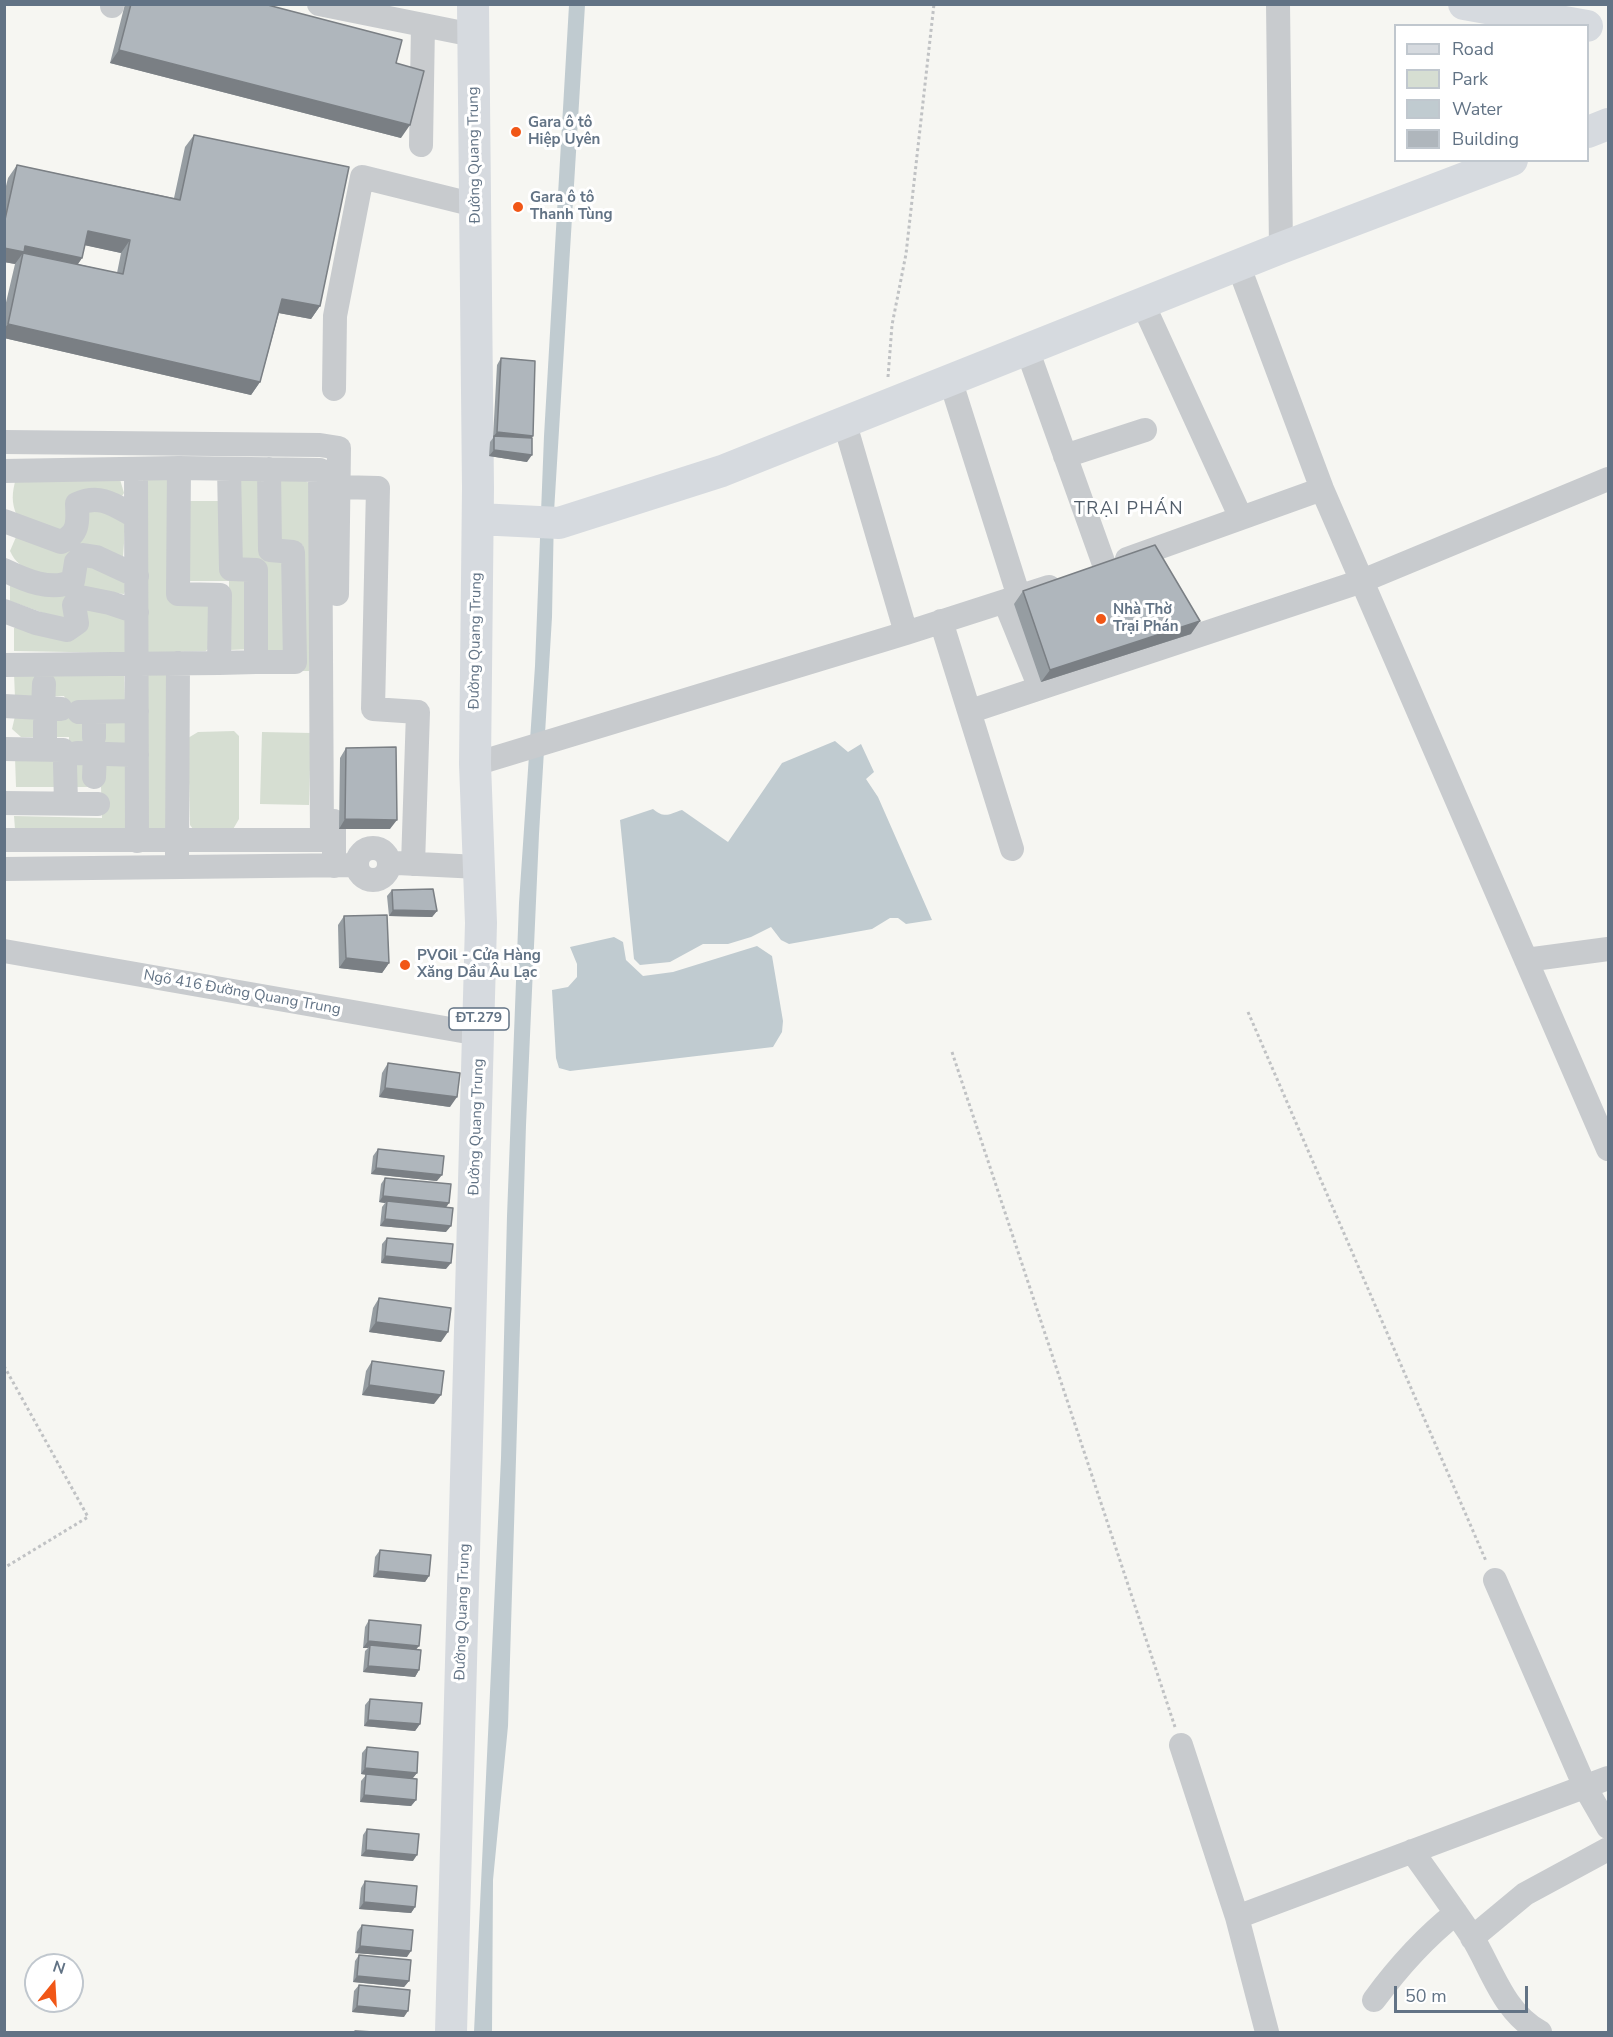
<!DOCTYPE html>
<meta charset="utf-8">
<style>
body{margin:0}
#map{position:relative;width:1613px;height:2037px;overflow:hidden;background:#f6f6f2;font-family:"Nunito Sans",sans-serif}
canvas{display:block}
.frame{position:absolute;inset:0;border:6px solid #627385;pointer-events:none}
.legend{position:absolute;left:1394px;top:24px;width:195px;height:138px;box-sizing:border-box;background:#fff;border:2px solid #c0c7ce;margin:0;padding:8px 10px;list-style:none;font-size:18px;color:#627385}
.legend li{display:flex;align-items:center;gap:12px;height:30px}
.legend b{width:30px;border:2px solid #c0c7ce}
.north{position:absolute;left:24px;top:1953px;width:60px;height:60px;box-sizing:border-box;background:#fff;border:2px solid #c0c7ce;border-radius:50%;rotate:18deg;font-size:16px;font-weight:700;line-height:24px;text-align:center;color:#627385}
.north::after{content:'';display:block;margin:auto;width:21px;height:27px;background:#f15717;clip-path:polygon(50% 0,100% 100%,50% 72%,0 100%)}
.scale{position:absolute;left:1394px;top:1986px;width:134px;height:27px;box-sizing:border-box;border:3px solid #627385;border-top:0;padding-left:8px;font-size:18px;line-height:21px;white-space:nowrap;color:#627385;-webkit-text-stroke:4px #fff;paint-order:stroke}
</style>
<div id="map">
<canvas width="1613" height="2037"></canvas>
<div class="frame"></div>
<ul class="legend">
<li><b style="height:8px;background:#d6dadf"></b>Road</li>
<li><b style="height:16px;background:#d6ded2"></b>Park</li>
<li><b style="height:16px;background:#c0cbd0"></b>Water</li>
<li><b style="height:16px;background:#afb6bc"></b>Building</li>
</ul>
<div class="north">N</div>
<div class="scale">50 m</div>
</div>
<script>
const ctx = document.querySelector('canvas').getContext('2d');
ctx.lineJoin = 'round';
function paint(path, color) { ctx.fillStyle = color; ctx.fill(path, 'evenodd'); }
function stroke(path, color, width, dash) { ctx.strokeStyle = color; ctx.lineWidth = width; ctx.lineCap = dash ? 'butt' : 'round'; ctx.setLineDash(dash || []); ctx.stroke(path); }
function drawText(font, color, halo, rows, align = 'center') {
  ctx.font = font + ' "Nunito Sans",sans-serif'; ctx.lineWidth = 6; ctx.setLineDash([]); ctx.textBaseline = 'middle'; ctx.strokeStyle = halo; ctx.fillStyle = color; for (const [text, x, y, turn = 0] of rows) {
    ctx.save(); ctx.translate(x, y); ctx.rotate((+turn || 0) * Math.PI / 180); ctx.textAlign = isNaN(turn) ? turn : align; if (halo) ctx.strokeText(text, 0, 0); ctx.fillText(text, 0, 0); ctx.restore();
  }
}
paint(new Path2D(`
 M 281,475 L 300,478 L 309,483 L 309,671 L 303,671 L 303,545 L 273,545 Z
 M 119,476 L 124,493 L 120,499 C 104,491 95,485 77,493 L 66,532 L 17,516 C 11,502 12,493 16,478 Z
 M 143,479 L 171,479 L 172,601 L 210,601 L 211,645 L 206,651 L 143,653 Z
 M 237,479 L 261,479 L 261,556 L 288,556 L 289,651 L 262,651 L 262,561 L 237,561 Z
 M 188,501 L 222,501 L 222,571 L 251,571 L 252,649 L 229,650 L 229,581 L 188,581 Z
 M 86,508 L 126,518 L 123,556 L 118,559 L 85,546 L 66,581 C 45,575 20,574 10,551 L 16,537 L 60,549 Z
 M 84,561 L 110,568 L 127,586 L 124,594 L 102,592 L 69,622 L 10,601 L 10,584 L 46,589 Z
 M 85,605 L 125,618 L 126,653 L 14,651 L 14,628 L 23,626 L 49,633 Z
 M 124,670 L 125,701 L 73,702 L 101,720 L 126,721 L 126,743 L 101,761 L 127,762 L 126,830 L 15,829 L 14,816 L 102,818 L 101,787 L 16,787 L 15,757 L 69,753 L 69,737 L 21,737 L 12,729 L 15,716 L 67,701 L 64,696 L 15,698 L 14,673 Z
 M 147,675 L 168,675 L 169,832 L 148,832 Z
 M 234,731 L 239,736 L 239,819 L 232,831 L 193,829 L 190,825 L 188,738 L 198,732 Z
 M 262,732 L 311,733 L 309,805 L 260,804 Z`), '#d6ded2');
paint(new Path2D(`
 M 569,5 L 585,5 L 554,512 L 552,617 L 539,834 L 526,1125 L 508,1726 L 493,1880 L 492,2032 L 474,2032 L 501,1458 L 507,1216 L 519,903 L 535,666 L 544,436 Z
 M 835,741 L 848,752 L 861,744 L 874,772 L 866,779 L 878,797 L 932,920 L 906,924 L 898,918 L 890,918 L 872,929 L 789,944 L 781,940 L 771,927 L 751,937 L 728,944 L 703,944 L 670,962 L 640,965 L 634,959 L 620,820 L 653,809 C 665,819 669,814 682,810 L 728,842 L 782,763 Z
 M 614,937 L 623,942 L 626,960 L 643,976 L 673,972 L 757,946 L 772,956 L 783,1021 L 782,1032 L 773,1047 L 570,1071 L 559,1068 L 556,1058 L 552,990 L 568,987 L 577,977 L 577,964 L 570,947 Z`), '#c0cbd0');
stroke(new Path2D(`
 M 888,377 L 892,325 L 906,254 L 934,4
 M 1248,1012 L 1486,1561
 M 952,1052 L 1175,1727
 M 4,1366 L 88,1517 L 4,1568`), '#c0c2c4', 3, [3, 3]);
stroke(new Path2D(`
 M 319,4 L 473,35
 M 1278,4 L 1281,248
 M 112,6 L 112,4
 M 421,145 L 423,25
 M 1239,267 L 1322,489 L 1608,1149
 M 1143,304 L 1241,518
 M 1027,349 L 1105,567
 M 950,379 L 1019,597
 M 334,389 L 335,316 L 362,177 L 475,205
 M 845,424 L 906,633
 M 4,442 L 320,445 L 339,448 L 337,594
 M 1065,456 L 1145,430
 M 136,469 L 137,841
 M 4,471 L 179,468 L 320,470 L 322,840 L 4,840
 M 338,487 L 378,488 L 373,709 L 418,712 L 413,864
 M 4,521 L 61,542 C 79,534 78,522 77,504 C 101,493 116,506 136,517
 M 1127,559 L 1322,489
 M 4,570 C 25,580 51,592 73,581 L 76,562 L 83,555 L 96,557 L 137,576
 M 1005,602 L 1040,688
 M 4,611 L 36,623 L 67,630 L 77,623 L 74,605 L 80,597 L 110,603 L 137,612
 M 941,621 L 1012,849
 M 256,662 L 295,662 L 293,552 L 270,550 L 269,469
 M 219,663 L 256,662 L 256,570 L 231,569 L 229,469
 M 4,665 L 219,663 L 220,595 L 178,594 L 179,468
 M 4,706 L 61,709
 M 43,708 L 44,684
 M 971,711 L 1362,581 L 1608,479
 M 79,712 L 137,711
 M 94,712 L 94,737
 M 4,749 L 63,750
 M 45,749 L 45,723
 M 77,753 L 137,755
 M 65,764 L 66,803
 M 475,764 L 906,633 L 1049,587
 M 94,777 L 95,753
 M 4,803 L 98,804
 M357 864a16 16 0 1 1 32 0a16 16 0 1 1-32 0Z
 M 177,856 L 178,663
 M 397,863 L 479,867
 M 334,866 L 334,821
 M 4,869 L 357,865
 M 4,951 L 479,1034
 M 1526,960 L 1608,949
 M 1495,1580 L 1585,1787 L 1608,1827
 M 1181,1745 L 1237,1917 L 1267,2032
 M 1412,1851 C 1432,1879 1452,1907 1471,1935 C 1492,1969 1503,2012 1540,2032
 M 1237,1917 L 1608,1778
 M 1472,1938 L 1525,1894 L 1608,1849
 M 1374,2000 C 1399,1966 1423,1939 1456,1913`), '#c8cbce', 24);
stroke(new Path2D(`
 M 1464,4 L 1587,26
 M 1588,132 L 1608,124
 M 478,519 L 559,523 L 722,471 L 1281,248 L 1512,160
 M 451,2032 L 481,923 L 475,764 L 478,488 L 473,4`), '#d6dadf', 32);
paint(new Path2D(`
 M 125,4 L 264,4 L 396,63 L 401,138 L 110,63 Z
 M 194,135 L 320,306 L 311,319 L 279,313 L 260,382 L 251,395 L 4,338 L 4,311 L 15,264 L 4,262 L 4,194 L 8,178 L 17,165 L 174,198 L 185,147 ZM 85,245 L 121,253 L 117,273 L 78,264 L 82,258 Z
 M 501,358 L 531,438 L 527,462 L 489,456 L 490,442 L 493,438 L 497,365 Z
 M 1023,591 L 1191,634 L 1041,682 L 1014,604 Z
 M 346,748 L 390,829 L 339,829 L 340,758 Z
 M 392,890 L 437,911 L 432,917 L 389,916 L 387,896 Z
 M 344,916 L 389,963 L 382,973 L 339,968 L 338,925 Z
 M 388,1063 L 450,1107 L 379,1097 L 382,1073 Z
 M 378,1149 L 437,1181 L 371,1174 L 373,1156 Z
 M 385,1178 L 446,1207 L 446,1232 L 380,1226 L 382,1207 L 385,1203 L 379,1202 L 381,1184 Z
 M 387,1238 L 446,1269 L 381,1263 L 382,1244 Z
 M 379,1298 L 441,1342 L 369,1332 L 373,1308 Z
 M 372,1361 L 434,1404 L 362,1395 L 366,1371 Z
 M 380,1550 L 429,1576 L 425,1582 L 373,1577 L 375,1557 Z
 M 369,1620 L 417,1649 L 419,1670 L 415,1677 L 363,1672 L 365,1651 L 368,1648 L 363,1648 L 365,1627 Z
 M 370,1699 L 420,1724 L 415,1731 L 364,1726 L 365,1705 Z
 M 367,1747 L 417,1773 L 412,1779 L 416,1800 L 411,1806 L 360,1802 L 361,1781 L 366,1775 L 361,1774 L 362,1753 Z
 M 367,1829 L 413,1861 L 361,1856 L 363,1835 Z
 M 365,1881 L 415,1907 L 411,1913 L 359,1909 L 361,1888 Z
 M 362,1925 L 407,1957 L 355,1953 L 357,1932 Z
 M 359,1955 L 409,1981 L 404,1987 L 353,1982 L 355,1961 Z
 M 359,1985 L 404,2017 L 352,2012 L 354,1991 Z`), '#969da2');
paint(new Path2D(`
 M 119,50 L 410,125 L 401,138 L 110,63 Z
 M 88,231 L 130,240 L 121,253 L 79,244 Z
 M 25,246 L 82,258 L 73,271 L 23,253 L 15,264 L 4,262 L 4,248 Z
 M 282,299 L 320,306 L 311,319 L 273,312 Z
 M 8,324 L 260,382 L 251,395 L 4,338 L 4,329 Z
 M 497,432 L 533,436 L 529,442 L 494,436 Z
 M 494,450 L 532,455 L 527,462 L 489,456 Z
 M 1200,621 L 1191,634 L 1041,682 L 1050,670 Z
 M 345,819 L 397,820 L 390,829 L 339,829 Z
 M 393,910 L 437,911 L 432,917 L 389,916 Z
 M 346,958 L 389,963 L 382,973 L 339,968 Z
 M 385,1088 L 457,1097 L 450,1107 L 379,1097 Z
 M 376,1168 L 442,1175 L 437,1181 L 371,1174 Z
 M 383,1196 L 449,1203 L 445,1209 L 387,1201 L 385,1203 L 379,1202 Z
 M 385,1219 L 451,1226 L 446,1232 L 380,1226 Z
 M 385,1256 L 451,1263 L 446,1269 L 381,1263 Z
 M 376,1322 L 448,1332 L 441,1342 L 369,1332 Z
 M 369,1385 L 441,1395 L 434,1404 L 362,1395 Z
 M 378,1571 L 429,1576 L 425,1582 L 373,1577 Z
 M 368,1641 L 419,1646 L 414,1652 L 370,1645 L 368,1648 L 363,1648 Z
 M 368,1666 L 419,1670 L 415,1677 L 363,1672 Z
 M 368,1720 L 420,1724 L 415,1731 L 364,1726 Z
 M 365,1768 L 417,1773 L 412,1779 L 361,1774 Z
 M 364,1795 L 416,1800 L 411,1806 L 360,1802 Z
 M 366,1850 L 417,1855 L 413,1861 L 361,1856 Z
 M 364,1902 L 415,1907 L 411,1913 L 359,1909 Z
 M 360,1946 L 411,1951 L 407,1957 L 355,1953 Z
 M 357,1976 L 409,1981 L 404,1987 L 353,1982 Z
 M 357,2006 L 408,2011 L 404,2017 L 352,2012 Z`), '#7a7f84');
const building = new Path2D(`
 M 131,4 L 264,4 L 402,40 L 396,63 L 424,71 L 410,125 L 119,50 Z
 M 194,135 L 349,167 L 320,306 L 282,299 L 260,382 L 8,324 L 23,253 L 123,274 L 130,240 L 88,231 L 82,258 L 25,246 L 24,252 L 4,248 L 4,224 L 17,165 L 180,200 Z
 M 501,358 L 535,361 L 533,436 L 497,432 Z
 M 494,436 L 532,438 L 532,455 L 494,450 Z
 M 1155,545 L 1200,621 L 1050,670 L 1023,591 Z
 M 396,747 L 397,820 L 345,819 L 346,748 Z
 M 433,889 L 437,911 L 393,910 L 392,890 Z
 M 387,915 L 389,963 L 346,958 L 344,916 Z
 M 388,1063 L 460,1073 L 457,1097 L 385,1088 Z
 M 378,1149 L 444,1156 L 442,1175 L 376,1168 Z
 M 385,1178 L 451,1184 L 449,1203 L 383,1196 Z
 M 387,1201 L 453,1208 L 451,1226 L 385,1219 Z
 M 387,1238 L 453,1244 L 451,1263 L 385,1256 Z
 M 379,1298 L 451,1308 L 448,1332 L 376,1322 Z
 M 372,1361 L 444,1371 L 441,1395 L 369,1385 Z
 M 380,1550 L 431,1555 L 429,1576 L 378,1571 Z
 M 369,1620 L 421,1625 L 419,1646 L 368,1641 Z
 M 370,1645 L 421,1650 L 419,1670 L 368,1666 Z
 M 370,1699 L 422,1703 L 420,1724 L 368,1720 Z
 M 367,1747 L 418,1752 L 417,1773 L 365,1768 Z
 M 366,1774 L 417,1779 L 416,1800 L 364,1795 Z
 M 367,1829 L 419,1834 L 417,1855 L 366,1850 Z
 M 365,1881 L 417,1886 L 415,1907 L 364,1902 Z
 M 362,1925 L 413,1930 L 411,1951 L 360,1946 Z
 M 359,1955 L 411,1960 L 409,1981 L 357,1976 Z
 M 359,1985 L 410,1990 L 408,2011 L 357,2006 Z
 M 355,2031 L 374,2032 L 355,2032 Z`);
paint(building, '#afb6bc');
stroke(building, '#7a7f84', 1.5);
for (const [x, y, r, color] of [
 [516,132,6,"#f15717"],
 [518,207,6,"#f15717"],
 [1101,619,6,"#f15717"],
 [405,965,6,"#f15717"]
]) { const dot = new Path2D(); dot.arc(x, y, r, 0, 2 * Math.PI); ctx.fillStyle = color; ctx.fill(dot); stroke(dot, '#fff', 2); }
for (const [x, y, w] of [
 [479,1019,60]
]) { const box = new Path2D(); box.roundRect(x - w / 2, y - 11, w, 22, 4.5); ctx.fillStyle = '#fff'; ctx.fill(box); stroke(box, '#627385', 1.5); }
drawText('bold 14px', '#627385', null, [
 ["ĐT.279",479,1019]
]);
drawText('bold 15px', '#627385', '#fff', [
 ["Gara ô tô",528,123],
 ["Hiệp Uyên",528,140],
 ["Gara ô tô",530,198],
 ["Thanh Tùng",530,215],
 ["Nhà Thờ",1113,610],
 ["Trại Phán",1113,627],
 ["PVOil - Cửa Hàng",417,956],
 ["Xăng Dầu Âu Lạc",417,973]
], 'left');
drawText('15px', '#627385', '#fff', [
 ["Đường Quang Trung",475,155,-91],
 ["Đường Quang Trung",476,641,-89],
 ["Ngõ 416 Đường Quang Trung",242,993,10],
 ["Đường Quang Trung",477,1127,-88],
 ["Đường Quang Trung",463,1612,-88]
]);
ctx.letterSpacing = '1.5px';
drawText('18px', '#515d6a', '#fff', [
 ["TRẠI PHÁN",1129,510]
]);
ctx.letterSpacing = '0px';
</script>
